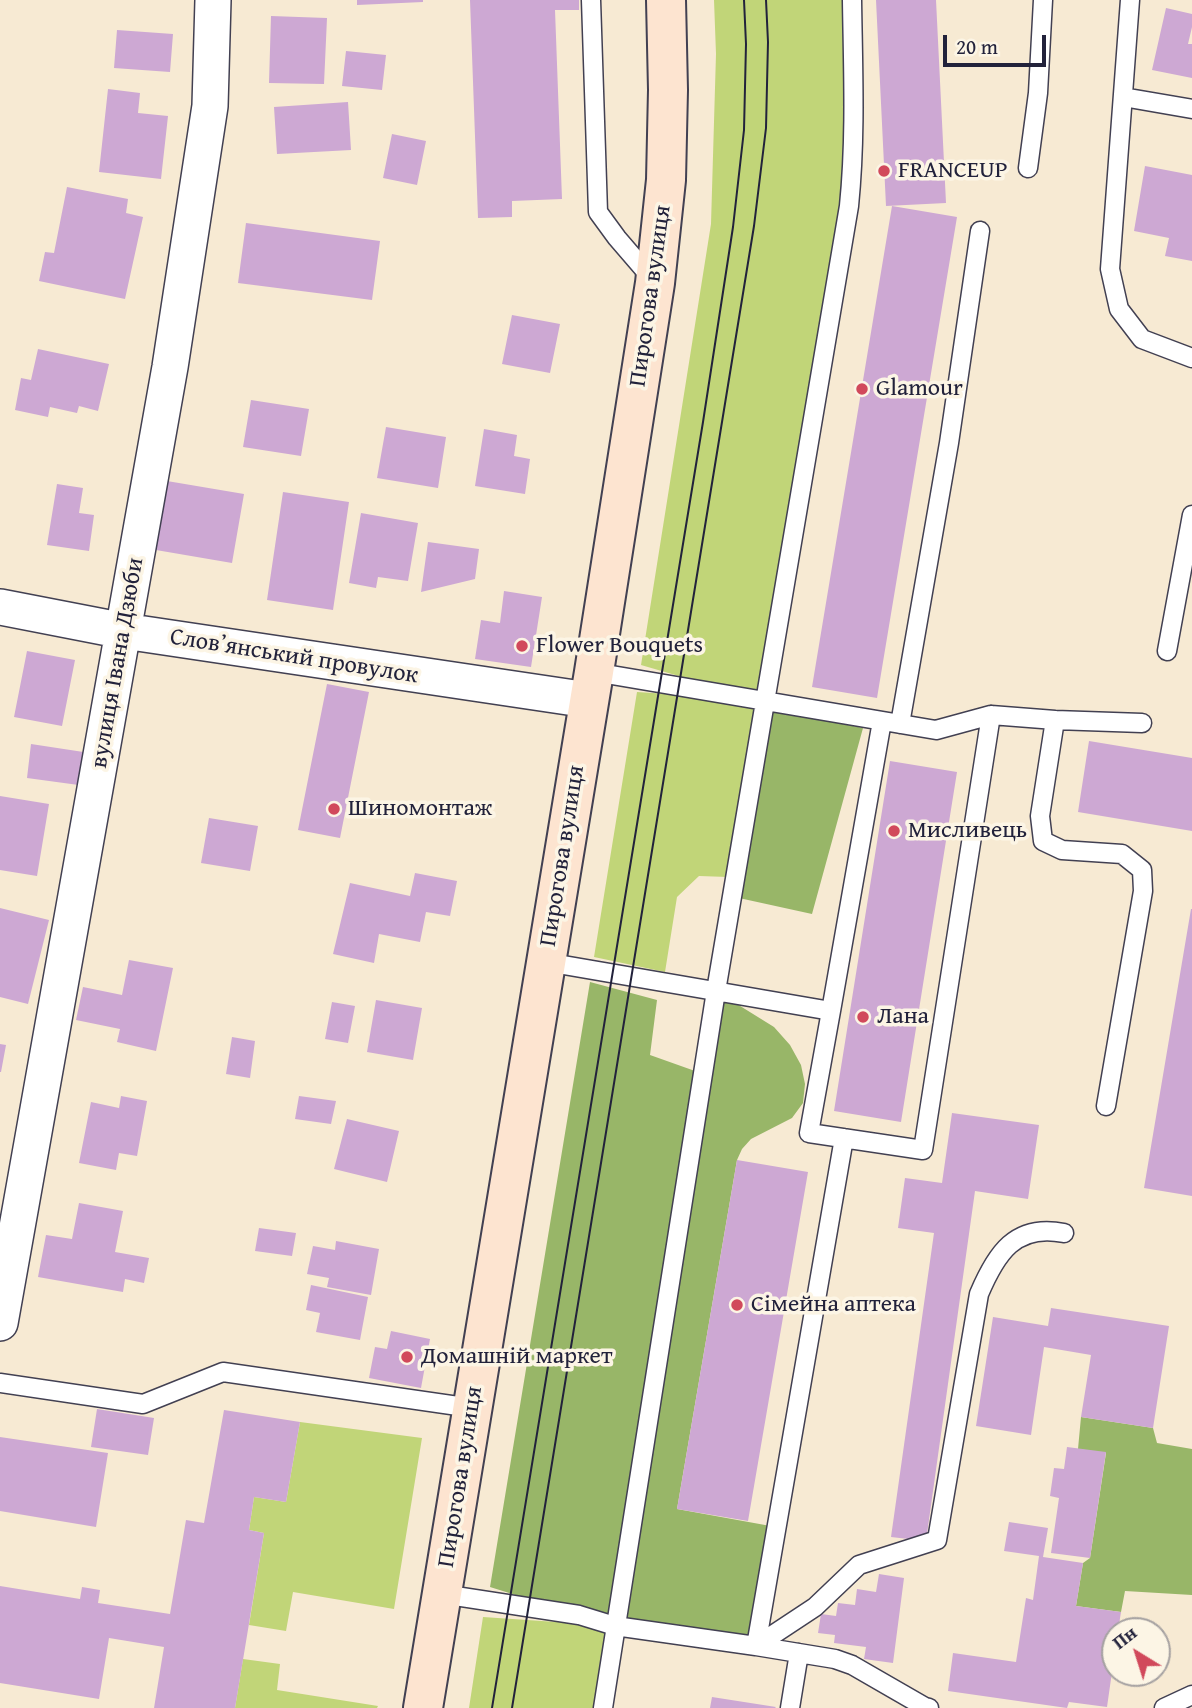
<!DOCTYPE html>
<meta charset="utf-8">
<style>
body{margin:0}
#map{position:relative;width:1192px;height:1708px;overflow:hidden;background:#f7ead3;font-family:"Gentium Book Plus",serif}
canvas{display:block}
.north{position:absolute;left:1101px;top:1617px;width:70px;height:70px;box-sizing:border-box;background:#fcf5e5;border:2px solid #a5a1a1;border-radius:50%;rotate:322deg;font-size:19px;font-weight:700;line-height:28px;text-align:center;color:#22223b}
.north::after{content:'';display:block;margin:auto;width:24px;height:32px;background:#d1495b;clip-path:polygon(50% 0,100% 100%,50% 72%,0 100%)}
.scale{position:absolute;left:943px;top:35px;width:103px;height:32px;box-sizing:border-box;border:4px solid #22223b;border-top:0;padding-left:9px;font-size:21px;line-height:24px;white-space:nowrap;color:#22223b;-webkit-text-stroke:5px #fcf5e5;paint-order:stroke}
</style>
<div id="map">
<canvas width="1192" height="1708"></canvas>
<div class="north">Пн</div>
<div class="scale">20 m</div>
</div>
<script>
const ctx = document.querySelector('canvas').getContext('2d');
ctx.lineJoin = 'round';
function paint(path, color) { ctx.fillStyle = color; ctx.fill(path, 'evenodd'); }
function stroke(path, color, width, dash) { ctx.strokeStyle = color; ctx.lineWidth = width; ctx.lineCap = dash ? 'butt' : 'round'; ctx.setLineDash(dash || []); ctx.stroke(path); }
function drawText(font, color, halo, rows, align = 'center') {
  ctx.font = font + ' "Gentium Book Plus",serif'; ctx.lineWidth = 7; ctx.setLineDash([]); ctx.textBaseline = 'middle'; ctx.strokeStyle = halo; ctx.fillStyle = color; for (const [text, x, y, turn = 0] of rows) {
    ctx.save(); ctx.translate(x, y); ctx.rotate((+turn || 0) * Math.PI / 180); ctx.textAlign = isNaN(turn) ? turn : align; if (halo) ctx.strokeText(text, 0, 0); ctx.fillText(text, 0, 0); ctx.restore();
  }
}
paint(new Path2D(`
 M 714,0 L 852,0 C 853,69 856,137 849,206 L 765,700 L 728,877 L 699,876 L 677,897 L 665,972 L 594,957 L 637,692 L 761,700 L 641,665 L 711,224 L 716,54 Z
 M 300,1422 L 422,1438 L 394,1609 L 293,1592 L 286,1631 L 249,1625 L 264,1533 L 249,1530 L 254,1497 L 286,1502 Z
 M 483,1617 L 615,1626 L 603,1708 L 469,1708 Z
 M 243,1659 L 280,1664 L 277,1690 L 378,1706 L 377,1708 L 235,1708 Z`), '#c1d578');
paint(new Path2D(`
 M 772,710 L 863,728 L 812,914 L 739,898 Z
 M 590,982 L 657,1000 L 650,1055 L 695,1071 L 716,991 L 774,1027 L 790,1045 L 801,1065 L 805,1084 L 803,1103 L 792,1118 L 751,1139 L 742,1149 L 737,1160 L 677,1509 L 776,1527 L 756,1646 L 615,1626 L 490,1587 Z
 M 1081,1417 L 1153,1428 L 1157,1443 L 1192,1449 L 1192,1595 L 1125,1591 L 1121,1612 L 1076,1606 L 1083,1563 L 1090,1558 L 1106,1453 L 1078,1449 Z`), '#98b668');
paint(new Path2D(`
 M 357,0 L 423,0 L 423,2 L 357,5 Z
 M 470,0 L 579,0 L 579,10 L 555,10 L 562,199 L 512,201 L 512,217 L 478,218 Z
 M 876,0 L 936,0 L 946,203 L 886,206 Z
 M 1166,8 L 1192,14 L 1192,27 L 1188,44 L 1192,44 L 1192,78 L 1152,70 Z
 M 271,16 L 327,18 L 324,84 L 269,83 Z
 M 117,30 L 173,34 L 170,72 L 114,68 Z
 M 346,51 L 386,55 L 382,90 L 342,86 Z
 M 108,89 L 140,93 L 138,113 L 168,116 L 161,179 L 99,172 Z
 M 348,102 L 351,150 L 277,154 L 274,107 Z
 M 392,134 L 426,141 L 417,185 L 383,178 Z
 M 1145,166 L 1192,175 L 1192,261 L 1165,256 L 1169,238 L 1134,231 Z
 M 67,187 L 128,199 L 126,213 L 143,217 L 125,299 L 39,281 L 45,252 L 54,253 Z
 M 892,206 L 957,217 L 877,698 L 812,687 Z
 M 246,223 L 380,241 L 372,300 L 238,283 Z
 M 512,315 L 560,324 L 550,373 L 502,364 Z
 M 38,349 L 109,364 L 98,411 L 79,406 L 77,413 L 50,407 L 48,417 L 15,410 L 21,378 L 31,380 Z
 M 251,400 L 309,409 L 301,456 L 243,447 Z
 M 386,427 L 446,437 L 438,488 L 377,478 Z
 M 484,429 L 517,435 L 514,456 L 530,459 L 525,494 L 475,486 Z
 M 167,481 L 244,494 L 232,563 L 156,550 Z
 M 57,484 L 83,488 L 79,513 L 94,515 L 89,551 L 47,545 Z
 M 283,492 L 349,502 L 333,610 L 267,600 Z
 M 361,513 L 418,523 L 408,581 L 378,577 L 376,588 L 349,583 Z
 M 428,542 L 479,549 L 475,579 L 421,592 Z
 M 504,591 L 542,597 L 531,667 L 475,659 L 481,620 L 500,623 Z
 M 27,651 L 75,660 L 62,726 L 14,717 Z
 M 327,684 L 369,692 L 340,838 L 298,830 Z
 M 1089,741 L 1192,758 L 1192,831 L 1078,812 Z
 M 31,744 L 90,753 L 86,786 L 27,778 Z
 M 890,761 L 957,772 L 901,1122 L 834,1111 Z
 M 0,796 L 49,804 L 37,876 L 0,870 Z
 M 209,818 L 258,826 L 250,871 L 201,863 Z
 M 415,873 L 457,881 L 450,916 L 426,912 L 420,942 L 379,934 L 374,963 L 333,954 L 350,883 L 410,896 Z
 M 0,908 L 49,920 L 28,1004 L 0,997 Z
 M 1191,909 L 1192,909 L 1192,1196 L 1144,1188 Z
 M 129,960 L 173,968 L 156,1051 L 117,1042 L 120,1029 L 76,1020 L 83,987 L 122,995 Z
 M 376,1000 L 422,1008 L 413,1060 L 367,1052 Z
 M 332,1002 L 355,1006 L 348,1043 L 325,1039 Z
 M 232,1037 L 255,1041 L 250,1078 L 226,1074 Z
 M 0,1044 L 6,1045 L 1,1072 L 0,1072 Z
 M 121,1096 L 147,1101 L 137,1156 L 119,1153 L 116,1170 L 79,1163 L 91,1102 L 119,1108 Z
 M 299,1096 L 336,1101 L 331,1124 L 295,1119 Z
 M 952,1113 L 1039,1125 L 1028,1199 L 975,1191 L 926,1541 L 891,1537 L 934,1233 L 898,1228 L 905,1178 L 942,1183 Z
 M 347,1119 L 399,1131 L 387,1182 L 334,1169 Z
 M 737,1160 L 808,1172 L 748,1521 L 677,1509 Z
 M 79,1203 L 123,1211 L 115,1252 L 149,1258 L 144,1283 L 125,1279 L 123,1292 L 38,1277 L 46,1235 L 72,1239 Z
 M 259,1228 L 296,1233 L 292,1256 L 255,1251 Z
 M 336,1241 L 379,1249 L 371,1295 L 327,1287 L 329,1278 L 307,1274 L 313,1246 L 335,1250 Z
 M 311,1285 L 368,1297 L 360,1340 L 316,1332 L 320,1313 L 306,1310 Z
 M 1051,1308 L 1169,1326 L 1153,1428 L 1081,1417 L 1091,1355 L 1044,1347 L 1031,1435 L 976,1426 L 993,1317 L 1048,1326 Z
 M 391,1331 L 430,1339 L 421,1388 L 369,1378 L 375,1347 L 387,1349 Z
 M 97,1409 L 154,1418 L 148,1455 L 91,1447 Z
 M 224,1410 L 300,1422 L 286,1502 L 254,1497 L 249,1530 L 264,1533 L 235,1708 L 154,1708 L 164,1647 L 109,1638 L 99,1699 L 0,1683 L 0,1586 L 80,1599 L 82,1587 L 100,1590 L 98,1603 L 170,1614 L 186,1520 L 204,1523 Z
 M 0,1437 L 108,1453 L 96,1527 L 0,1511 Z
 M 1067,1447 L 1106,1452 L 1090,1558 L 1051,1553 L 1059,1498 L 1050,1496 L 1054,1468 L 1064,1469 Z
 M 1009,1522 L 1048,1528 L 1043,1557 L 1083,1563 L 1076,1606 L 1121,1612 L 1118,1631 L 1115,1631 L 1115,1651 L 1107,1707 L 1069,1702 L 1067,1708 L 948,1691 L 953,1653 L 1016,1662 L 1026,1598 L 1033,1600 L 1039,1556 L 1004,1551 Z
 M 879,1574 L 904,1578 L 893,1663 L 864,1659 L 866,1647 L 834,1643 L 835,1635 L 818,1633 L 821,1614 L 836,1616 L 838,1603 L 855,1605 L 857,1589 L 876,1592 Z
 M 712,1697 L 776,1707 L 775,1708 L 710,1708 Z`), '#cda8d3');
const service = new Path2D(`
 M 591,0 L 598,212 L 617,238 L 654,281
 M 1130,0 L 1110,269 L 1119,309 L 1142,339 L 1192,358
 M 1123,97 L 1192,109
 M 1028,168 L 1038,93 L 1043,0
 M 1167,651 L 1192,515
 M 594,672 L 936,730 L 991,715 L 1055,720 L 1142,723
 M 1055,720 L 1040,816 L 1043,841 L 1062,850 L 1122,854 L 1142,870 L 1143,891 L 1106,1106
 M 900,724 L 949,443 L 980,231
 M 546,962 L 831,1011 L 882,721
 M 831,1011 L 809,1133 L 923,1150 L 991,715
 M 0,1383 L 143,1404 L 223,1372 L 472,1408
 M 442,1594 L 579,1615 L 615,1626 L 756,1646 L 835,1659 L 852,1665 L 925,1707 L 929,1708
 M 756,1646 L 815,1607 L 859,1565 L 937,1540 L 979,1294 C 996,1254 1015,1223 1064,1233
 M 756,1646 L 844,1138
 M 603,1708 L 716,991 L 849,206 C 856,137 853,69 852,0
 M 790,1708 L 799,1653
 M 1164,1708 L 1192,1695`);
const minor = new Path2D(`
 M 0,607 L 124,631 L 588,700
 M 0,1323 L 170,367 L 210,106 L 213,0`);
const secondary = new Path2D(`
 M 423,1708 L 594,672 L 655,283 L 666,180 L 668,90 L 666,0`);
stroke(service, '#424052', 21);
stroke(minor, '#424052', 38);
stroke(secondary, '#424052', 42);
stroke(service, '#fff', 18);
stroke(minor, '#fff', 35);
stroke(secondary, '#fde4d0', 38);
stroke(new Path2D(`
 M 492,1708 L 703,422 L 733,227 L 744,130 L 746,44 L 744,0
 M 512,1708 L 754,226 L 766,128 L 768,42 L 766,0`), '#22223b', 2);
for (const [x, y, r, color] of [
 [884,171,7,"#d1495b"],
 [862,389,7,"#d1495b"],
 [522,646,7,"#d1495b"],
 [334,809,7,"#d1495b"],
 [894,831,7,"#d1495b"],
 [863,1017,7,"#d1495b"],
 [737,1305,7,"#d1495b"],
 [407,1357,7,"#d1495b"]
]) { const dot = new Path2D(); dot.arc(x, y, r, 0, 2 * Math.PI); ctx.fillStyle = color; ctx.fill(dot); stroke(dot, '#fcf5e5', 2.5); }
drawText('24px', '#22223b', '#fcf5e5', [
 ["FRANCEUP",898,171],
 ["Glamour",876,389],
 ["Flower Bouquets",536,646],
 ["Шиномонтаж",348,809],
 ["Мисливець",908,831],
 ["Лана",877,1017],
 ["Сімейна аптека",751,1305],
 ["Домашній маркет",421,1357]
], 'left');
drawText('24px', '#22223b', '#fcf5e5', [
 ["Пирогова вулиця",651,296,-82],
 ["Словʼянський провулок",294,657,9],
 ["вулиця Івана Дзюби",118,663,-80],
 ["Пирогова вулиця",563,856,-81],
 ["Пирогова вулиця",461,1477,-81]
]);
</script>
